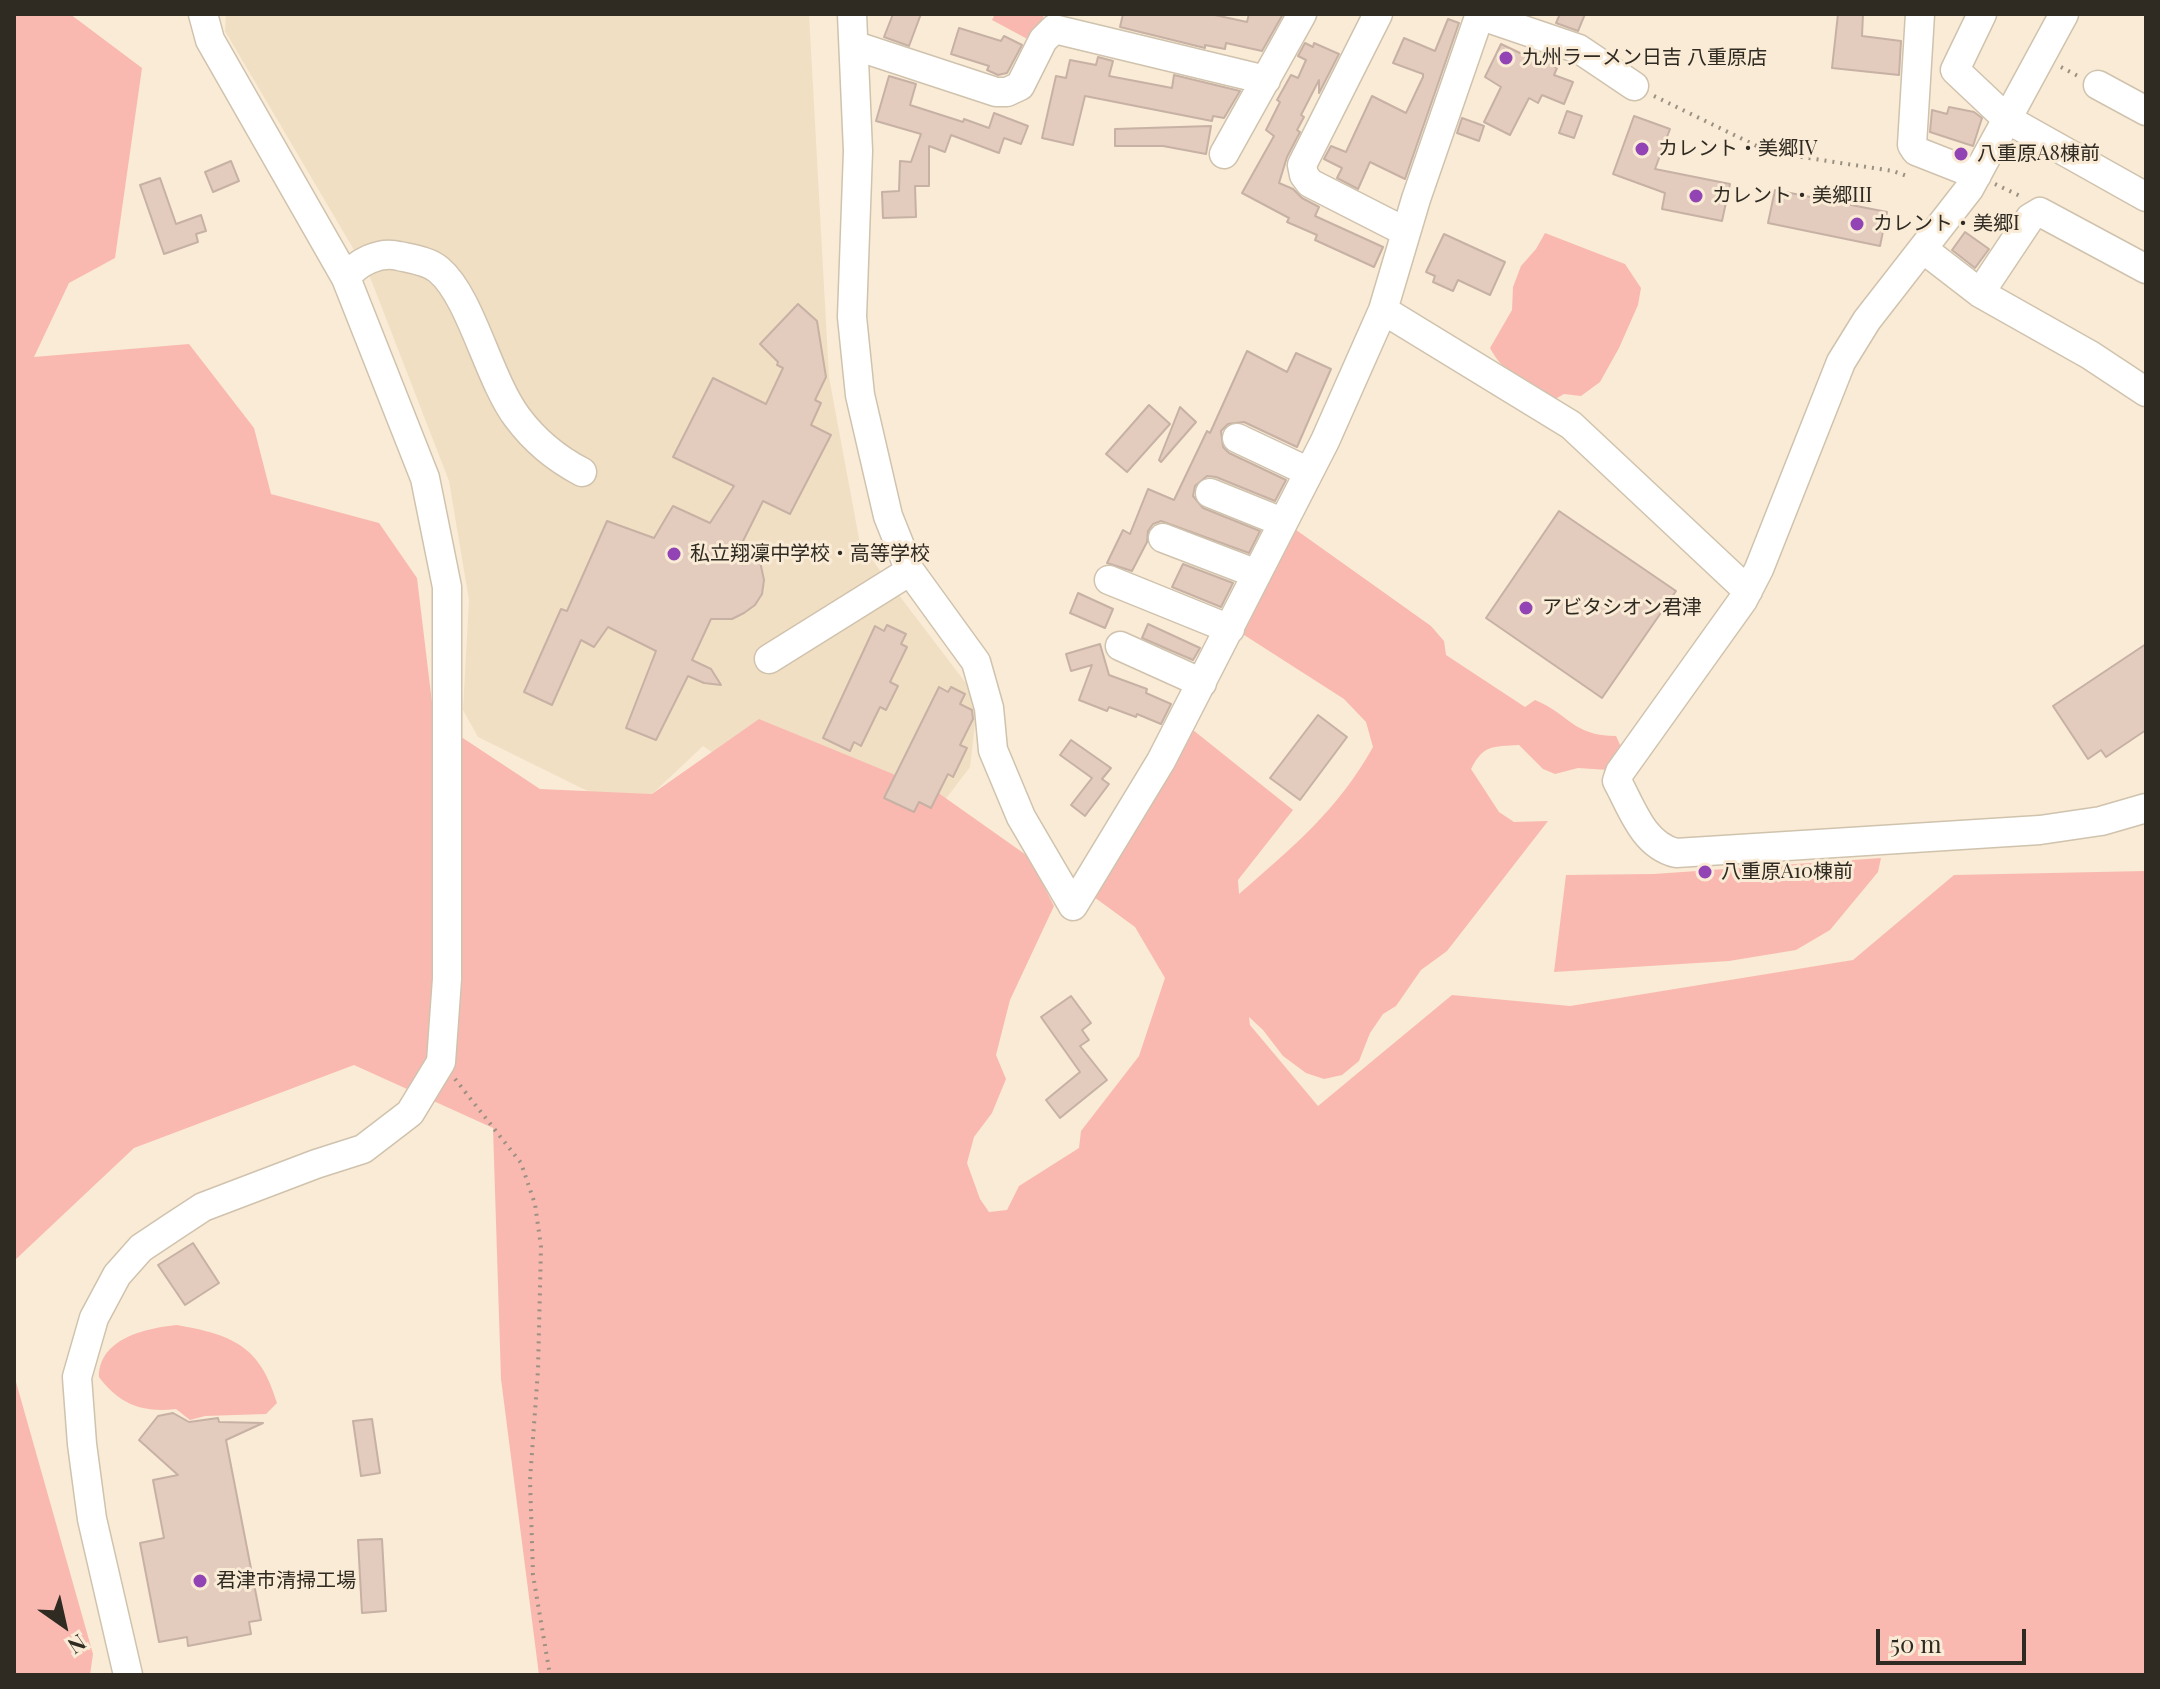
<!DOCTYPE html>
<meta charset="utf-8">
<style>
body{margin:0}
#map{position:relative;width:2160px;height:1689px;overflow:hidden;background:#f9ebd5;font-family:"Playfair Display",serif}
canvas{display:block}
.frame{position:absolute;inset:0;border:16px solid #2f2a22;pointer-events:none}
.north{position:absolute;left:24px;top:1585px;width:80px;height:80px;-webkit-text-stroke:6px #f9ebd5;paint-order:stroke;rotate:146deg;font-size:22px;font-weight:700;line-height:32px;text-align:center;color:#2f2a22}
.north::after{content:'';display:block;margin:auto;width:28px;height:36px;background:#2f2a22;clip-path:polygon(50% 0,100% 100%,50% 72%,0 100%)}
.scale{position:absolute;left:1876px;top:1629px;width:150px;height:36px;box-sizing:border-box;border:4px solid #2f2a22;border-top:0;padding-left:10px;font-size:24px;line-height:28px;white-space:nowrap;color:#2f2a22;-webkit-text-stroke:6px #f9ebd5;paint-order:stroke}
</style>
<div id="map">
<canvas width="2160" height="1689"></canvas>
<div class="frame"></div>
<div class="north">N</div>
<div class="scale">50 m</div>
</div>
<script>
const ctx = document.querySelector('canvas').getContext('2d');
ctx.lineJoin = 'round';
function paint(path, color) { ctx.fillStyle = color; ctx.fill(path, 'evenodd'); }
function stroke(path, color, width, dash) { ctx.strokeStyle = color; ctx.lineWidth = width; ctx.lineCap = dash ? 'butt' : 'round'; ctx.setLineDash(dash || []); ctx.stroke(path); }
function drawText(font, color, halo, rows, align = 'center') {
  ctx.font = font + ' "Playfair Display","Noto Sans JP",serif'; ctx.lineWidth = 6; ctx.setLineDash([]); ctx.textBaseline = 'middle'; ctx.strokeStyle = halo; ctx.fillStyle = color; for (const [text, x, y, turn = 0] of rows) {
    ctx.save(); ctx.translate(x, y); ctx.rotate((+turn || 0) * Math.PI / 180); ctx.textAlign = isNaN(turn) ? turn : align; if (halo) ctx.strokeText(text, 0, 0); ctx.fillText(text, 0, 0); ctx.restore();
  }
}
paint(new Path2D(`
 M 226,14 L 809,14 L 829,377 L 860,544 L 978,699 L 970,767 L 910,846 L 863,856 L 703,746 L 632,813 L 478,737 L 463,710 L 469,600 L 449,481 L 370,277 L 225,31 Z`), '#f1dfc4');
paint(new Path2D(`
 M 14,14 L 70,14 L 142,68 L 115,258 L 69,283 L 34,357 L 189,344 L 254,428 L 271,494 L 379,523 L 417,578 L 434,719 L 540,789 L 652,794 L 759,719 L 937,792 L 1029,857 L 1054,906 L 1010,1000 L 996,1055 L 1006,1079 L 992,1113 L 974,1137 L 967,1163 L 980,1199 L 989,1212 L 1007,1210 L 1019,1186 L 1079,1148 L 1081,1131 L 1139,1056 L 1165,978 L 1135,927 L 1094,897 L 1193,730 L 1293,810 L 1238,880 L 1239,894 C 1294,846 1337,811 1373,747 L 1366,722 L 1344,699 L 1241,633 L 1292,527 L 1431,626 L 1444,641 L 1446,655 L 1525,707 L 1535,700 C 1569,714 1573,736 1616,736 L 1623,751 L 1608,770 L 1578,768 L 1555,774 L 1543,769 L 1519,745 C 1492,747 1484,744 1471,769 L 1499,812 L 1514,822 L 1548,821 L 1447,951 L 1421,970 L 1396,1006 L 1383,1014 L 1370,1033 L 1359,1061 L 1342,1075 L 1324,1079 L 1306,1073 L 1283,1056 L 1263,1030 L 1249,1017 L 1250,1025 L 1318,1106 L 1452,995 L 1570,1006 L 1853,960 L 1954,875 L 2146,871 L 2146,1675 L 539,1675 L 501,1379 L 493,1128 L 354,1065 L 134,1148 L 14,1261 Z
 M 995,14 L 1051,14 L 1051,16 L 1044,15 L 1033,42 L 992,20 Z
 M 1545,233 L 1625,264 L 1641,288 L 1638,305 L 1619,348 L 1600,382 L 1581,396 L 1564,394 L 1550,402 C 1527,386 1503,373 1490,348 L 1512,310 L 1513,287 L 1521,266 L 1536,249 Z
 M 1881,858 L 1878,872 L 1830,930 L 1796,950 L 1729,961 L 1554,972 L 1566,875 L 1654,874 Z
 M 177,1325 C 232,1335 260,1345 277,1403 L 266,1414 L 205,1416 L 190,1420 L 176,1409 C 142,1413 119,1404 99,1377 C 99,1338 147,1328 177,1325 Z
 M 14,1329 L 16,1382 L 93,1654 L 90,1675 L 14,1675 Z`), '#fab9b0');
const building = new Path2D(`
 M 893,14 L 921,14 L 909,46 L 884,37 Z
 M 1123,14 L 1210,14 L 1247,22 L 1249,14 L 1283,14 L 1262,51 L 1226,43 L 1225,49 L 1205,45 L 1205,48 L 1120,27 Z
 M 1560,14 L 1585,14 L 1578,31 L 1556,23 Z
 M 1838,14 L 1863,14 L 1862,36 L 1901,41 L 1899,75 L 1832,68 Z
 M 1448,19 L 1459,23 L 1405,179 L 1370,162 L 1358,189 L 1337,178 L 1342,168 L 1324,159 L 1331,146 L 1346,152 L 1372,96 L 1406,113 L 1423,77 L 1423,74 L 1393,63 L 1404,38 L 1435,51 Z
 M 959,28 L 1001,41 L 1004,36 L 1022,45 L 1007,73 L 998,75 L 987,70 L 989,66 L 951,54 Z
 M 1305,43 L 1313,47 L 1314,43 L 1339,54 L 1319,93 L 1319,80 L 1301,115 L 1304,117 L 1297,130 L 1300,132 L 1287,157 L 1279,183 L 1293,189 L 1302,198 L 1319,207 L 1315,216 L 1383,247 L 1374,267 L 1315,240 L 1317,235 L 1287,222 L 1289,218 L 1242,193 L 1274,136 L 1266,130 L 1280,102 L 1277,100 L 1291,75 L 1298,78 L 1306,60 L 1298,56 Z
 M 1501,44 L 1539,62 L 1540,59 L 1557,68 L 1554,75 L 1573,82 L 1564,104 L 1542,95 L 1538,103 L 1529,98 L 1510,135 L 1484,122 L 1501,87 L 1485,77 Z
 M 1098,57 L 1113,61 L 1109,76 L 1172,88 L 1174,75 L 1240,91 L 1224,118 L 1213,116 L 1212,121 L 1085,96 L 1073,145 L 1042,138 L 1056,76 L 1066,78 L 1070,60 L 1096,65 Z
 M 889,76 L 916,84 L 910,105 L 963,122 L 964,119 L 989,128 L 994,113 L 1028,126 L 1021,144 L 1004,138 L 999,153 L 951,135 L 945,152 L 929,146 L 929,186 L 915,186 L 916,217 L 883,218 L 882,192 L 899,191 L 900,161 L 911,162 L 921,134 L 876,121 Z
 M 1949,107 L 1974,112 L 1982,118 L 1973,146 L 1930,132 L 1932,110 L 1947,114 Z
 M 1567,111 L 1582,116 L 1574,138 L 1559,133 Z
 M 1634,116 L 1670,129 L 1655,169 L 1730,184 L 1722,221 L 1662,209 L 1665,193 L 1613,174 Z
 M 1462,118 L 1484,126 L 1479,141 L 1457,133 Z
 M 1211,126 L 1206,154 L 1163,146 L 1115,146 L 1115,129 Z
 M 231,161 L 239,181 L 213,192 L 205,172 Z
 M 160,178 L 176,224 L 201,215 L 206,231 L 196,234 L 198,242 L 164,254 L 140,185 Z
 M 1775,190 L 1887,212 L 1880,246 L 1768,223 Z
 M 1965,232 L 1989,249 L 1975,268 L 1952,250 Z
 M 1444,234 L 1505,262 L 1490,295 L 1458,280 L 1453,291 L 1433,282 L 1435,276 L 1426,272 Z
 M 798,304 L 817,321 L 826,377 L 815,400 L 821,403 L 811,425 L 831,435 L 790,514 L 763,501 L 743,541 L 757,555 L 761,566 L 764,580 L 762,594 L 755,605 L 744,613 L 732,619 L 711,619 L 692,660 L 711,669 L 721,685 L 704,683 L 688,676 L 656,740 L 626,728 L 656,651 L 608,627 L 594,647 L 581,640 L 552,705 L 524,692 L 561,609 L 567,611 L 607,521 L 654,538 L 673,506 L 710,523 L 734,486 L 673,457 L 713,378 L 766,404 L 783,368 L 777,365 L 778,362 L 760,344 Z
 M 1247,351 L 1287,372 L 1296,353 L 1331,369 L 1297,447 L 1244,422 L 1228,424 L 1221,431 L 1223,447 L 1229,453 L 1286,480 L 1275,501 L 1216,477 L 1207,476 L 1195,486 L 1193,496 L 1203,508 L 1260,531 L 1249,553 L 1161,521 L 1153,524 L 1148,531 L 1147,542 L 1132,571 L 1107,563 L 1123,530 L 1130,534 L 1148,489 L 1174,500 L 1207,431 L 1210,433 Z
 M 1149,405 L 1170,424 L 1127,472 L 1106,454 Z
 M 1180,407 L 1196,422 L 1161,462 L 1159,460 Z
 M 1559,511 L 1676,591 L 1602,698 L 1486,618 Z
 M 1183,564 L 1233,583 L 1221,607 L 1172,587 Z
 M 1078,593 L 1113,609 L 1105,628 L 1070,613 Z
 M 1148,624 L 1200,648 L 1193,660 L 1142,638 Z
 M 887,625 L 906,634 L 901,644 L 907,647 L 890,682 L 898,686 L 886,710 L 880,707 L 861,746 L 854,742 L 850,751 L 823,738 L 875,626 L 884,631 Z
 M 1100,644 L 1109,675 L 1147,689 L 1146,693 L 1171,704 L 1161,724 L 1137,714 L 1136,717 L 1109,707 L 1107,711 L 1079,700 L 1092,665 L 1071,671 L 1066,654 Z
 M 2146,644 L 2146,730 L 2106,757 L 2101,750 L 2088,759 L 2053,706 Z
 M 939,687 L 948,692 L 951,687 L 965,694 L 960,704 L 972,710 L 973,719 L 960,745 L 967,748 L 953,777 L 948,774 L 931,808 L 919,802 L 914,812 L 884,798 Z
 M 1318,715 L 1347,737 L 1300,800 L 1270,778 Z
 M 1071,740 L 1111,768 L 1102,779 L 1109,784 L 1085,816 L 1071,805 L 1092,778 L 1060,755 Z
 M 1071,996 L 1091,1023 L 1082,1030 L 1089,1040 L 1080,1046 L 1107,1080 L 1060,1118 L 1046,1100 L 1080,1072 L 1041,1017 Z
 M 193,1243 L 219,1283 L 185,1305 L 158,1265 Z
 M 173,1413 L 189,1422 L 218,1418 L 219,1422 L 263,1423 L 226,1440 L 261,1620 L 249,1622 L 251,1634 L 188,1646 L 187,1637 L 159,1642 L 140,1543 L 164,1538 L 153,1480 L 178,1475 L 139,1440 L 158,1416 Z
 M 372,1419 L 380,1473 L 361,1476 L 353,1421 Z
 M 382,1539 L 386,1611 L 362,1613 L 358,1540 Z`);
paint(building, '#e3ccbe');
stroke(building, '#c7b1a4', 2);
const minor = new Path2D(`
 M 852,14 L 858,151 L 852,317 L 860,395 L 888,516 L 910,571 L 976,662 L 989,708 L 993,750 L 1021,817 L 1073,906 L 1161,761 L 1325,441 L 1383,310 L 1416,199 L 1480,14
 M 1378,14 L 1302,165 L 1304,175 L 1310,183 L 1406,232
 M 1920,14 L 1912,145 L 1916,151 L 1977,175
 M 1982,14 L 1955,70 L 2007,119 L 2146,197
 M 2064,14 L 1969,189 L 1867,320 L 1841,362 L 1759,569 L 1743,600 L 1620,772 L 1617,781 C 1632,808 1643,845 1676,853 L 2040,830 L 2101,821 L 2146,808
 M 1479,15 L 1579,49 L 1634,86
 M 856,46 L 996,92 L 1007,92 L 1020,86 L 1043,40 L 1054,29 L 1266,80
 M 2098,85 L 2146,111
 M 1224,154 L 1302,14
 M 1923,249 L 1980,293 L 2090,355 L 2146,392
 M 346,278 C 357,262 380,251 399,256 C 412,259 429,261 439,270 C 471,297 488,378 517,417 C 534,440 557,459 582,472
 M 1980,293 L 2030,218 L 2040,212 L 2146,269
 M 1383,310 L 1571,425 L 1748,591
 M 1237,438 L 1309,472
 M 1210,493 L 1282,522
 M 1163,538 L 1257,574
 M 1109,580 L 1230,629
 M 1120,646 L 1202,683
 M 769,659 L 910,571
 M 128,1675 L 92,1519 L 82,1444 L 77,1377 L 94,1318 L 117,1275 L 141,1248 L 174,1226 L 203,1207 L 316,1164 L 363,1149 L 410,1113 L 441,1062 L 447,979 L 447,587 L 425,478 L 346,278 L 210,40 L 203,14`);
stroke(minor, '#d0c3ae', 31);
stroke(new Path2D(`
 M 2061,67 L 2078,76
 M 1654,96 L 1769,152 L 1893,171 L 1907,176
 M 1995,184 L 2020,196
 M 455,1079 L 521,1163 L 535,1204 L 541,1247 L 538,1370 L 530,1480 L 533,1575 L 550,1675`), '#9b9182', 4, [2, 6]);
stroke(minor, '#fff', 28);
for (const [x, y, r, color] of [
 [1506,58,8,"#9243b4"],
 [1642,149,8,"#9243b4"],
 [1961,154,8,"#9243b4"],
 [1696,196,8,"#9243b4"],
 [1857,224,8,"#9243b4"],
 [674,554,8,"#9243b4"],
 [1526,608,8,"#9243b4"],
 [1705,872,8,"#9243b4"],
 [200,1581,8,"#9243b4"]
]) { const dot = new Path2D(); dot.arc(x, y, r, 0, 2 * Math.PI); ctx.fillStyle = color; ctx.fill(dot); stroke(dot, '#f9ebd5', 3); }
drawText('20px', '#2f2a22', '#f9ebd5', [
 ["九州ラーメン日吉 八重原店",1522,58],
 ["カレント・美郷IV",1658,149],
 ["八重原A8棟前",1977,154],
 ["カレント・美郷III",1712,196],
 ["カレント・美郷I",1873,224],
 ["私立翔凜中学校・高等学校",690,554],
 ["アビタシオン君津",1542,608],
 ["八重原A10棟前",1721,872],
 ["君津市清掃工場",216,1581]
], 'left');
</script>
